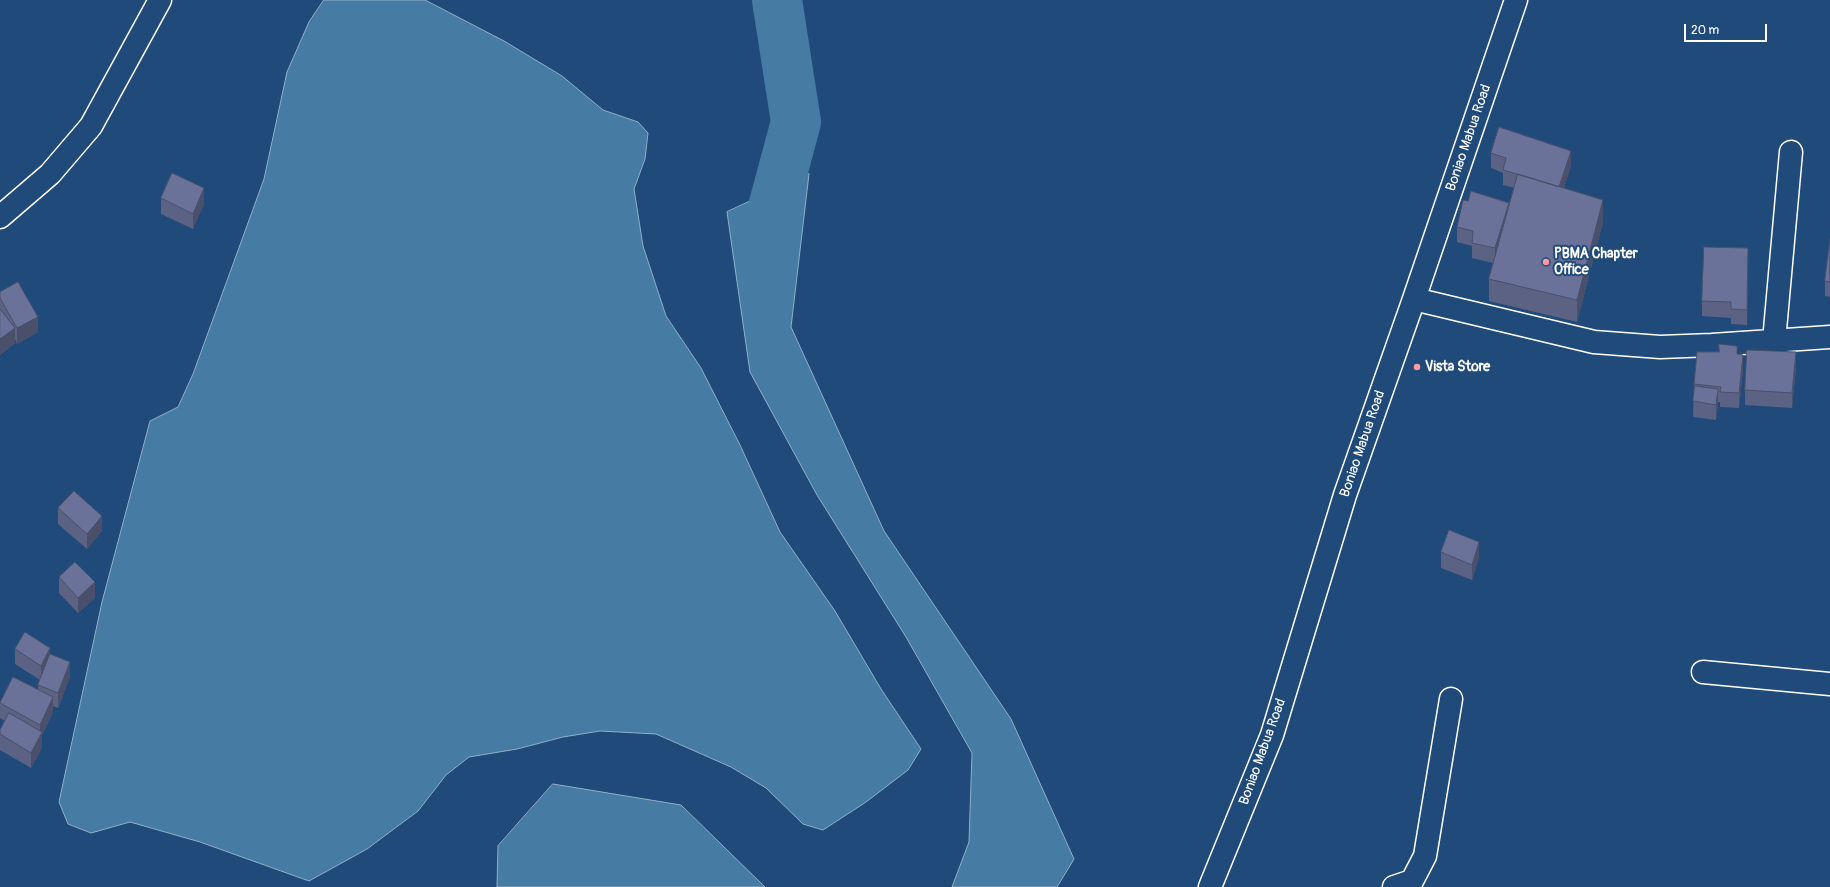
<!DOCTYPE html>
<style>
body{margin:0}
#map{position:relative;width:1830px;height:887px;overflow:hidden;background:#1f4a7a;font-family:Pangolin,sans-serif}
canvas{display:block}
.scale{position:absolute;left:1684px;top:24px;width:83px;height:18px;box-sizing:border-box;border:2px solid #fff;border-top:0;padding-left:5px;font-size:12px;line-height:14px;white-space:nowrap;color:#fff;-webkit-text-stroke:3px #1f4a7a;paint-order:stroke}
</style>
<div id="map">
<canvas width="1830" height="887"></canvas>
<div class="scale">20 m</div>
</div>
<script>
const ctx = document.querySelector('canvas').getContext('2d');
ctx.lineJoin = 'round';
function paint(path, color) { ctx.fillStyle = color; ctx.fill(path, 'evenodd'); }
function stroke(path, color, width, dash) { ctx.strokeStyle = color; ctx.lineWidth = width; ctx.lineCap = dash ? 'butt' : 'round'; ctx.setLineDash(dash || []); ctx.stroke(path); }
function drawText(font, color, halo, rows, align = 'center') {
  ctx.font = font + ' Pangolin,sans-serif'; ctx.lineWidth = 4; ctx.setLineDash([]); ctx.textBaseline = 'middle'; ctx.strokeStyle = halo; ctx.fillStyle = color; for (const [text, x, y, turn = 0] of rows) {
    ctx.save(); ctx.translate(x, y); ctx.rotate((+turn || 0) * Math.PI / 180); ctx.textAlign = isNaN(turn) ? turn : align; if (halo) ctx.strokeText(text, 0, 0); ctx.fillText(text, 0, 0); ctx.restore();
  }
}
const water = new Path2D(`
 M 324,0 L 425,0 L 504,41 L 562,76 L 603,110 L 638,122 L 648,133 L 645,159 L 634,189 L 643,246 L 666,316 L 701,368 L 740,445 L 780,532 L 835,611 L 881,689 L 921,749 L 908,770 L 866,802 L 823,830 L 803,824 L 766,788 L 731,767 L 656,734 L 600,731 L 563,737 L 517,749 L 469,757 L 446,775 L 418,811 L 367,849 L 309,881 L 200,842 L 130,822 L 91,833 L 68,824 L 59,802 L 102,602 L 150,421 L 178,407 L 193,374 L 264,179 L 287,72 L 309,22 Z
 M 809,174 L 791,327 L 884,531 L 1011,719 L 1074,859 L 1057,887 L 952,887 L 969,842 L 972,753 L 906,637 L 817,495 L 750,372 L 727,212 Z
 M 553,784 L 681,805 L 765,887 L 497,887 L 498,846 Z`);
paint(water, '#467ba3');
stroke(water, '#90b0c8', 1);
stroke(new Path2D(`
 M 760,256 L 796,122 L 777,0`), '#467ba3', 50);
const minor = new Path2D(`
 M 0,217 L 50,174 L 91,126 L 160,0
 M 1414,299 L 1594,342 L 1660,347 L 1712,345 L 1830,337
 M 1774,341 L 1791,152
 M 1703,672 L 1830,684
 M 1210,887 L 1272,735 L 1345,495 L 1414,299 L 1516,0
 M 1394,887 L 1412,881 L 1425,856 L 1451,699`);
stroke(minor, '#fff', 25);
stroke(minor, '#1f4a7a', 22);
paint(new Path2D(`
 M 1491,153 L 1571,166 L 1564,188 L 1603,222 L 1577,322 L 1489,301 L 1489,279 L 1493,263 L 1472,258 L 1472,246 L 1457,242 L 1457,227 L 1468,201 L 1509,206 L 1514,188 L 1503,185 L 1503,173 L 1491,168 Z
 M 161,198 L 204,204 L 193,229 L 161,214 Z
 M 1830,239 L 1830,297 L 1825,296 L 1825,281 Z
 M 1748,248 L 1747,325 L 1731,324 L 1731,318 L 1702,316 L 1702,301 Z
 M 0,292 L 38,332 L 17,344 L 15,339 L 15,343 L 0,355 Z
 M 1737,355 L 1743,370 L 1739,408 L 1720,407 L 1720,402 L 1718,402 L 1716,420 L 1693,417 L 1694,384 Z
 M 1796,367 L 1792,408 L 1745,405 L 1745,390 Z
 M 58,508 L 102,531 L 87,549 L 58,524 Z
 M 1441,552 L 1479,557 L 1472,580 L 1441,568 Z
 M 59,577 L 95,598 L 78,613 L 59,593 Z
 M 15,649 L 50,654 L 70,677 L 58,708 L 53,706 L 53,712 L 42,735 L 42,748 L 31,768 L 0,750 L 0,730 L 5,721 L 0,718 L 0,703 L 38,689 L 38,685 L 40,680 L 15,664 Z`), '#5b6284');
paint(new Path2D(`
 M 1571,151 L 1571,166 L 1559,203 L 1559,188 Z
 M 204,188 L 204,204 L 193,229 L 193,214 Z
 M 1603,200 L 1603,222 L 1577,322 L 1577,300 Z
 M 1509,203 L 1509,219 L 1495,263 L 1495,248 Z
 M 38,317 L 38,332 L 17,344 L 17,328 Z
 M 15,328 L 15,343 L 0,355 L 0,339 Z
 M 1796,352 L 1796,367 L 1792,408 L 1792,393 Z
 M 1743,355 L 1743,370 L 1739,408 L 1739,393 Z
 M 1718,389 L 1718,404 L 1716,420 L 1716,405 Z
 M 102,516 L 102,531 L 87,549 L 87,534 Z
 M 1479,542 L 1479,557 L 1472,580 L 1472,565 Z
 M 95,582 L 95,598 L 78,613 L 78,598 Z
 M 50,648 L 50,664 L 41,681 L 41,666 Z
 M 70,662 L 70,677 L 58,708 L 58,693 Z
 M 53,697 L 53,712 L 42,735 L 42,748 L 31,768 L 31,753 L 40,737 L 40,725 Z`), '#4a506b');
const building = new Path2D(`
 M 1499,127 L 1571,151 L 1559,187 L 1503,170 L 1506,158 L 1491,153 Z
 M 172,173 L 204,188 L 193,214 L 161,198 Z
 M 1518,174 L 1603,200 L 1577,300 L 1489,279 Z
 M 1471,191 L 1509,203 L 1495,248 L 1472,243 L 1473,231 L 1457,227 L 1463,200 L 1468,201 Z
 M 1830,239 L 1830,282 L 1825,281 Z
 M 1704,247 L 1748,248 L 1747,310 L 1731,309 L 1731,302 L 1702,301 Z
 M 18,282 L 38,317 L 17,328 L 0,298 L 0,292 Z
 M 0,309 L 15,328 L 0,339 Z
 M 1719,344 L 1737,346 L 1737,354 L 1743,355 L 1739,393 L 1720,392 L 1721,387 L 1694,384 L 1697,352 L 1719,352 Z
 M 1747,350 L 1796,352 L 1792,393 L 1745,390 Z
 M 1695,386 L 1718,389 L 1716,405 L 1693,401 Z
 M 74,491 L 102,516 L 87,534 L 58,508 Z
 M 1449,530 L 1479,542 L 1472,565 L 1441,552 Z
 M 75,562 L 95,582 L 78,598 L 59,577 Z
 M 25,632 L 50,648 L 41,666 L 15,649 Z
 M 50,654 L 70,662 L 58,693 L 38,685 Z
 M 13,677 L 53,697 L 40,725 L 0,703 Z
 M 9,713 L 42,732 L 31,753 L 0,734 L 0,730 Z`);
paint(building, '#6a7299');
stroke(building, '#4a506b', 1);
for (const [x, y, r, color] of [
 [1546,262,4,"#ff9aa2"],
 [1417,367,4,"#ff9aa2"]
]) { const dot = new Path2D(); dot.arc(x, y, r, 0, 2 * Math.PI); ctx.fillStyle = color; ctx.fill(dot); stroke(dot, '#1f4a7a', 1.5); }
drawText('14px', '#fff', '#1f4a7a', [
 ["Boniao Mabua Road",1469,138,-71],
 ["Boniao Mabua Road",1363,444,-71],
 ["Boniao Mabua Road",1263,752,-70]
]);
drawText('bold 14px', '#fff', '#1f4a7a', [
 ["PBMA Chapter",1554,254],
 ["Office",1554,270],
 ["Vista Store",1425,367]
], 'left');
</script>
